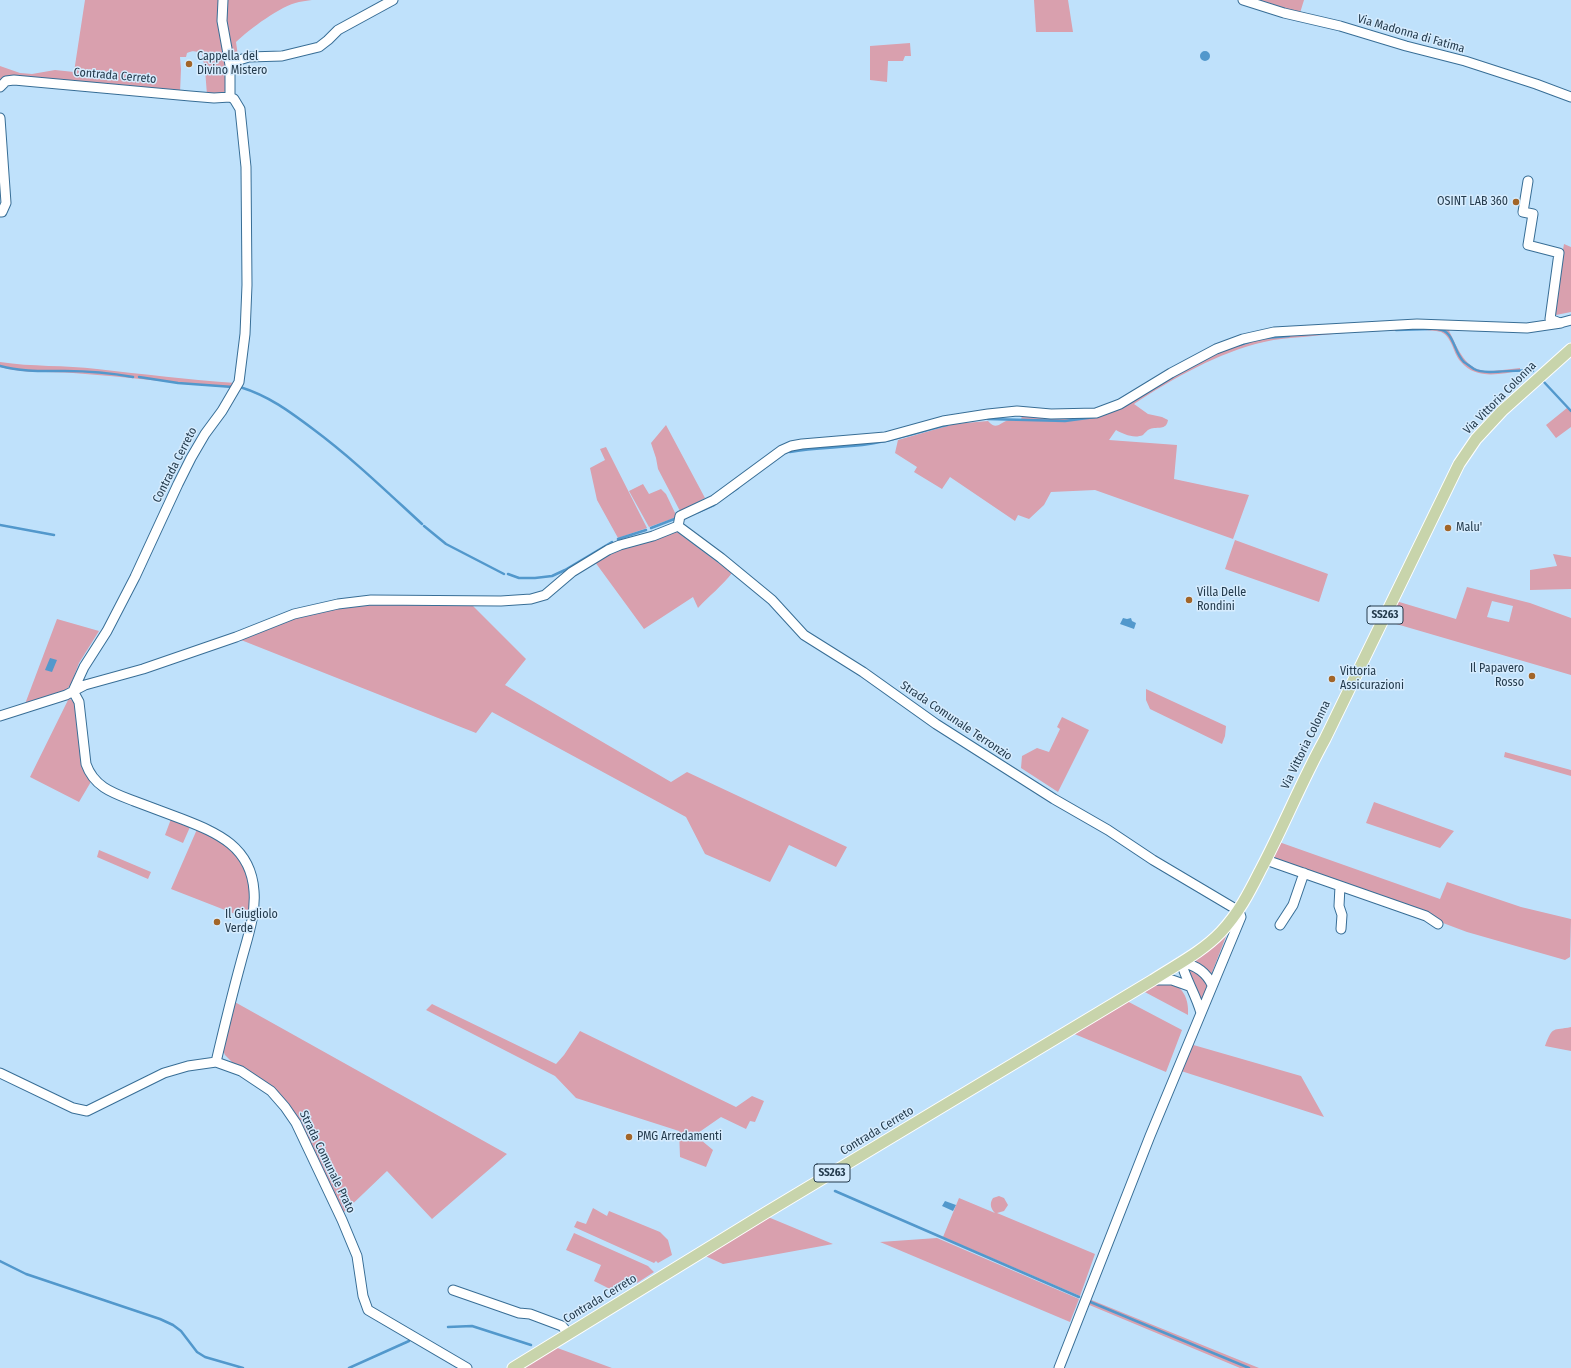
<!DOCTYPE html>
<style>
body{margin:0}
canvas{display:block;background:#bfe1fb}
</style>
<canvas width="1571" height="1368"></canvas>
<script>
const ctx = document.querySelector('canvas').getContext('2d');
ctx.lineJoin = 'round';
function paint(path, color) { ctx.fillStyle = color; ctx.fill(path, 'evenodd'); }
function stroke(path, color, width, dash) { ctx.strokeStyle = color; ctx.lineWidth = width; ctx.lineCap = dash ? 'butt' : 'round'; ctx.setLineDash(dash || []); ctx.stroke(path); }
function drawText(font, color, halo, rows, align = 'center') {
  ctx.font = font + ' "Fira Sans Condensed",sans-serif'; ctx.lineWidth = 3; ctx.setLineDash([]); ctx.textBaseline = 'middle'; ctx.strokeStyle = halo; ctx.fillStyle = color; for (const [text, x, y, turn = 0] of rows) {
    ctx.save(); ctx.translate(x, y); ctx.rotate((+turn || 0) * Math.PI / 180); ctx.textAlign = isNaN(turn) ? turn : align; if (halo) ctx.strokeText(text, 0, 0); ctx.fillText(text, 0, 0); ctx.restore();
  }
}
paint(new Path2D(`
 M 85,0 L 312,0 C 307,1 303,1 299,2 C 280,6 250,29 236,42 L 238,56 L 227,70 L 225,91 L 221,95 L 207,95 L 205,69 L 202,54 C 197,51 193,50 187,53 L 186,57 L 180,57 L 181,69 L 180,93 L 0,82 L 0,66 L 20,73 L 32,74 L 55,70 L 74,72 Z
 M 1034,0 L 1068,0 L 1073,32 L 1036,32 Z
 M 1257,0 L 1304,0 L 1300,13 Z
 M 910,43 L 911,56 L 905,56 L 903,61 L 888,61 L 887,82 L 870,80 L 870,46 Z
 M 1564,244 L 1571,247 L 1571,312 L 1551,316 Z
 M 1447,327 C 1456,343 1463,369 1485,371 C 1496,371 1509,369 1520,368 L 1520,371 C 1500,374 1476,380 1461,362 C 1456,357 1454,349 1451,343 C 1449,339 1446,334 1441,332 C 1426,328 1398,331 1381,331 C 1355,332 1329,334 1303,337 C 1290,338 1276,339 1264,342 C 1219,352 1172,379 1134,404 L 1148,414 L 1162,417 L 1168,420 C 1166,431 1158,426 1150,429 C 1147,430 1145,433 1143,435 C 1134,439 1123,434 1116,430 L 1109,440 L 1177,445 L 1174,479 L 1249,495 L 1233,539 L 1095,490 L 1051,492 L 1044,505 L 1029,519 L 1018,515 L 1015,521 L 950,477 L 942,489 L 914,472 L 917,467 L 895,453 L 898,440 L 954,424 L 988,421 C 996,430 999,424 1006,421 C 1010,419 1017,421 1021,421 L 1022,414 L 1095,414 L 1224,348 L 1265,336 L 1316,331 Z
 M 0,362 C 32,367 65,365 97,369 C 143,374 189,380 236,383 L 233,388 C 180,383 126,377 73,373 C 48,371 24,374 0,367 Z
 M 1567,408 L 1571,411 L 1571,427 L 1556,438 L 1546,425 Z
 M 666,425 L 705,498 L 680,511 L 658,469 L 656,458 L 651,443 Z
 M 606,447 L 647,528 L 618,538 L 597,500 L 590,468 L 605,460 L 600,449 Z
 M 643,484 L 649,494 L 661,489 L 666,494 L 677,517 L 649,527 L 629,491 Z
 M 673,531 L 677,532 L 732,573 C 722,586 709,596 698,608 L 693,597 L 644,629 L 595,562 L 617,550 Z
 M 1235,540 L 1328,574 L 1319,602 L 1225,569 Z
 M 1553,554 L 1571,557 L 1571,589 L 1530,590 L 1530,570 L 1557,566 Z
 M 1467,587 L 1530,603 L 1571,618 L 1571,675 L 1386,621 L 1396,601 L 1456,619 ZM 1492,601 L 1513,606 L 1509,622 L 1487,617 Z
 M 469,602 L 526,659 L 505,685 L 671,782 L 687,772 L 847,847 L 836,867 L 789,845 L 770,882 L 705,854 L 686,817 L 492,712 L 476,733 L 236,638 L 304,615 L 367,603 Z
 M 57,619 L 99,631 L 79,663 L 71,684 L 66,690 L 25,704 Z
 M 1146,689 L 1226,726 L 1225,736 L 1222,744 L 1150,709 L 1146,700 Z
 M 69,698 L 75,703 L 81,765 L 92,780 L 79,802 L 30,777 Z
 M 1062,717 L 1089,730 L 1058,792 L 1021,768 L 1022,756 L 1037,748 L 1049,752 L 1060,729 L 1057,727 Z
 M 1505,752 L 1571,770 L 1571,776 L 1504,757 Z
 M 1374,802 L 1454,831 L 1440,848 L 1366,823 Z
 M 171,819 L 190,827 L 183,843 L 165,835 Z
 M 198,827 C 207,833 219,838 227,845 C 252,867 252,889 248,919 L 171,889 Z
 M 1279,842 L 1440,899 L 1447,882 L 1521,907 L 1571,919 L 1570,957 L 1565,960 L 1467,932 L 1443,923 L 1434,917 L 1271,858 Z
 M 99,850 L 151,872 L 148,879 L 97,857 Z
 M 1227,934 L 1211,975 L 1192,963 Z
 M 1189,968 C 1198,971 1204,978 1208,987 L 1202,1001 L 1198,995 L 1189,971 Z
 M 1155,983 C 1160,983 1166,982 1171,983 C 1185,988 1189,1002 1188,1015 L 1141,990 Z
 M 1125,1000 L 1182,1030 L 1166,1072 L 1072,1033 Z
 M 233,1001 L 507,1154 L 432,1219 L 387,1171 L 341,1215 L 289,1108 L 234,1064 L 225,1055 L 222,1048 Z
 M 432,1004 L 556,1064 L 564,1055 L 580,1031 L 736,1107 L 752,1096 L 764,1101 L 755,1122 L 750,1121 L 746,1129 L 721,1117 L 695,1135 L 713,1150 L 706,1167 L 680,1157 L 679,1131 L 576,1098 L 555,1076 L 426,1010 Z
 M 1571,1027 L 1571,1051 L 1545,1046 C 1553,1025 1553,1031 1571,1027 Z
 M 1190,1044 L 1301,1076 L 1324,1117 L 1178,1070 Z
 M 999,1196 L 1004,1198 L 1008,1205 L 1004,1211 L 997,1213 L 1095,1254 L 1080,1296 L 943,1237 L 959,1198 L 995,1213 C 991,1209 989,1204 993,1198 Z
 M 593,1208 L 607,1216 L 609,1211 L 660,1232 L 668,1240 L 672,1255 L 658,1263 L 656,1261 L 654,1263 L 574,1227 L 577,1221 L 586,1224 Z
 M 768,1217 L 833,1244 L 723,1264 L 703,1255 Z
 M 574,1233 L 648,1266 L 654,1272 L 637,1283 L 630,1279 L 614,1291 L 594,1281 L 601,1265 L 566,1250 Z
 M 937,1238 L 1079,1299 L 1070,1322 L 880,1242 Z
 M 1089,1299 L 1259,1368 L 1240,1368 L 1087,1304 Z
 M 552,1346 L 612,1368 L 519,1368 Z`), '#d9a0ae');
paint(new Path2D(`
 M1200 56a5 5 0 1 1 10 0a5 5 0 1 1-10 0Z
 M 1123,618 L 1127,619 L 1131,618 L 1132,621 L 1136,623 L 1134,629 L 1120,624 Z
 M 50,658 L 57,660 L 52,672 L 45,670 Z
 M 945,1201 L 956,1205 L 953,1211 L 942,1206 Z`), '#5298cc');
stroke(new Path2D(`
 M 1438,329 C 1455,331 1453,352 1464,362 C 1467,364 1471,367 1474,369 C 1488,376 1516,368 1533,371
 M 1396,330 L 1431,329
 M 1266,338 L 1289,336
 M 1239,345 L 1249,342
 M 0,366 C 21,372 43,371 65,371 C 88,371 111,373 133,377
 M 139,377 L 178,383 L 233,387
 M 1543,381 L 1571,411
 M 240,387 C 269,396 289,411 313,429 C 352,458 386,491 422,524
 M 988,419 L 1065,421 L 1095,417
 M 790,452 C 816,447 843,448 869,444 C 896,440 921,431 947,425
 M 729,494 L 738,488
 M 698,512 L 714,505
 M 0,525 L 54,535
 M 424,526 L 446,544 L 504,574
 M 651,528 L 677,518
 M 618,539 L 646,530
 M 508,574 L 519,578 L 535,578 L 552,576 L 565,570 L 612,542
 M 835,1191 L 1079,1297
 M 0,1261 L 26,1274 L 160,1319 L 173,1325 L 181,1331 L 197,1352 L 205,1357 L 243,1368
 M 1088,1301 L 1249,1368
 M 448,1327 L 472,1326 L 531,1345
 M 349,1368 L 409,1341`), '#5298cc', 2.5);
const minor = new Path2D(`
 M 223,0 L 222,21 L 230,65
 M 1243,0 L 1284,13 L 1340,26 L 1406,46 L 1465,61 L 1536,84 L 1571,97
 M 0,87 L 6,81 L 14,80 L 190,96 L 214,98 L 230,97 L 230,65 L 239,60 L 249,57 L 282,56 L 319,47 L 328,40 L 338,30 L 393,0
 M 0,118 L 6,203 L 2,212 L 0,212
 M 1528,181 L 1523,212 L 1533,214 L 1528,245 L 1559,253 L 1550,319 L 1560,323
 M 1560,323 L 1571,320
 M 678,526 L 721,558 L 772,600 L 804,635 L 863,672 L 936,724 L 1054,799 L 1108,830 L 1153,860 L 1239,911 L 1241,917 L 1150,1136 L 1059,1368
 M 0,716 L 66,695 L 85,685 L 143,669 L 236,637 L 294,614 L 338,604 L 371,600 L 501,601 L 531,599 L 545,595 L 572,572 L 608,550 L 620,545 L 653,536 L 678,526 L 680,516 L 714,500 L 782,450 L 791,446 L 802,444 L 885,437 L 943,421 L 988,414 L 1017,411 L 1051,414 L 1096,413 L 1120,404 L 1171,373 L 1216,349 L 1243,339 L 1274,332 L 1417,324 L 1527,328 L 1561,323
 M 1266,860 L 1426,916 L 1438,924
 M 1340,886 L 1339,906 L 1342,915 L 1341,929
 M 1280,925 L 1293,905 L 1304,873
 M 1153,980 L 1172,980 L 1189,986
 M 1201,1013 C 1196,995 1186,980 1181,962 C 1195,965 1206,971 1212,985
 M 216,1062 C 224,1028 232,995 241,962 C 247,939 256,915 254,891 C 251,847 218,833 182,819 C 166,813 150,807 134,801 C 113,793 94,787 86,764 L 79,702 L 73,691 L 84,667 L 107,631 L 135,577 L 178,484 L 191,458 L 205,434 L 222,411 L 239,382 L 245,334 L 247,285 L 246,167 L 240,109 L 234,99 L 230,97
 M 0,1073 L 73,1108 L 87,1111 L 164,1073 L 188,1066 L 216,1062 L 241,1071 L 271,1091 L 285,1107 L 296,1123 L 342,1220 L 357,1256 L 363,1296 L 368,1310 L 467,1368
 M 453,1290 L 519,1313 L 530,1314 L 562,1326 L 568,1333`);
const major = new Path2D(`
 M 513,1368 L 767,1212 L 1153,980 C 1176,965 1202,952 1221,932 C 1238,914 1249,893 1260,871 C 1283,828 1301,782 1325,739 L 1459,464 L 1476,439 L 1502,411 L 1571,349`);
stroke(minor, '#386e96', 11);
stroke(major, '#fff', 13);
stroke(minor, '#fff', 9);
stroke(major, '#c8d4ab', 11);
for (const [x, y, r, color] of [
 [189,64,4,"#a26528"],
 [1516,202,4,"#a26528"],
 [1448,528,4,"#a26528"],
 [1189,600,4,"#a26528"],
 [1532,676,4,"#a26528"],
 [1332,679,4,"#a26528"],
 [217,922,4,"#a26528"],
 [629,1137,4,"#a26528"]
]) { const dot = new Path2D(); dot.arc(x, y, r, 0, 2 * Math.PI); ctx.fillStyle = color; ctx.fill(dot); stroke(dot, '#d6ecfe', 1.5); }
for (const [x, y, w] of [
 [1385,615,36],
 [832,1173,36]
]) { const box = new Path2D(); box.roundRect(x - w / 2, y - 9, w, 18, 3); ctx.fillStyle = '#d6ecfe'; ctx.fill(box); stroke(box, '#243b4d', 1); }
drawText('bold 11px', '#243b4d', null, [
 ["SS263",1385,615],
 ["SS263",832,1173]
]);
drawText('12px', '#243b4d', '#d6ecfe', [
 ["Via Madonna di Fatima",1411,34,16],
 ["Contrada Cerreto",115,76,5],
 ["Via Vittoria Colonna",1500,398,-45],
 ["Contrada Cerreto",175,465,-63],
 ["Strada Comunale Terronzio",956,721,34],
 ["Via Vittoria Colonna",1306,745,-64],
 ["Contrada Cerreto",877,1131,-31],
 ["Strada Comunale Prato",327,1162,64],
 ["Contrada Cerreto",600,1299,-31]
]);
drawText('12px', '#243b4d', '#d6ecfe', [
 ["Cappella del",197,57],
 ["Divino Mistero",197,71],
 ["OSINT LAB 360",1508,202,"right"],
 ["Malu'",1456,528],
 ["Villa Delle",1197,593],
 ["Rondini",1197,607],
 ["Il Papavero",1524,669,"right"],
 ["Rosso",1524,683,"right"],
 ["Vittoria",1340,672],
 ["Assicurazioni",1340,686],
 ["Il Giugliolo",225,915],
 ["Verde",225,929],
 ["PMG Arredamenti",637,1137]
], 'left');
</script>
